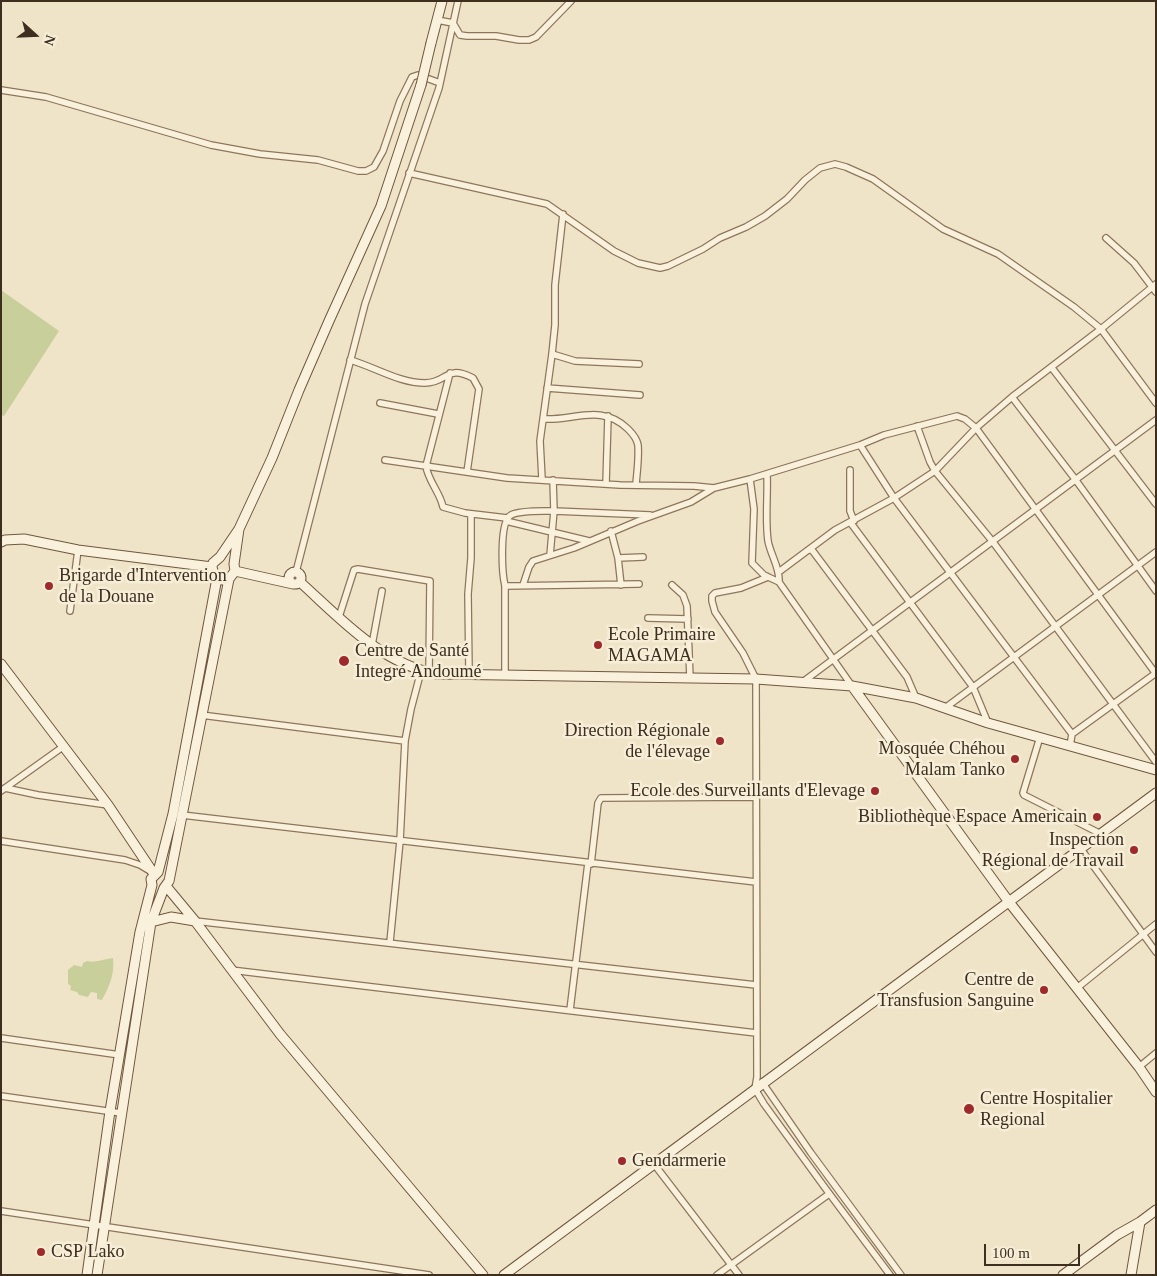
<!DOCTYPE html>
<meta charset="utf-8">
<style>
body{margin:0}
#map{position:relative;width:1157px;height:1276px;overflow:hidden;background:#f0e4c8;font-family:"Times New Roman",serif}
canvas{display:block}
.frame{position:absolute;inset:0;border:2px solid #3d2e20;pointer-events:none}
.north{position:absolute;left:10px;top:10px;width:50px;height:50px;-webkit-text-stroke:4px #f7eed8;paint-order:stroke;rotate:110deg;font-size:14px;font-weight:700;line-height:20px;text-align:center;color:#3d2e20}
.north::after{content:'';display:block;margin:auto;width:18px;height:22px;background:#3d2e20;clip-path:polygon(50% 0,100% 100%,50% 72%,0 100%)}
.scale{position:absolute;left:984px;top:1244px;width:96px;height:22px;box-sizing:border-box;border:2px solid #3d2e20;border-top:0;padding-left:6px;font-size:15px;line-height:18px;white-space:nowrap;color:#3d2e20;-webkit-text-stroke:4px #f7eed8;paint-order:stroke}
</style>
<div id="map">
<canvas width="1157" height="1276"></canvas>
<div class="frame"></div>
<div class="north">N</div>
<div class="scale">100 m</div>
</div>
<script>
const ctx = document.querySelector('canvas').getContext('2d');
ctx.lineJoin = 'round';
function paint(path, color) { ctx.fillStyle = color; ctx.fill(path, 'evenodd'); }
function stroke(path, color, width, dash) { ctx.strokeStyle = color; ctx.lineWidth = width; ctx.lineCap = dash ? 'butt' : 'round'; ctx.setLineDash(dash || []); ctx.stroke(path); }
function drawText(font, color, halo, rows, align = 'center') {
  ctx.font = font + ' "Times New Roman",serif'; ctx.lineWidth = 5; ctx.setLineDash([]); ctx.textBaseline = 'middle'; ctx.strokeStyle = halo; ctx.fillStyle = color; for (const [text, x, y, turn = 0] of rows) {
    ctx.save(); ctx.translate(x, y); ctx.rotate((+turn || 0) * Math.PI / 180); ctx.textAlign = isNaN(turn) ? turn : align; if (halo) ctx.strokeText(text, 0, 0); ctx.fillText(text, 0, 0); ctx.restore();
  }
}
paint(new Path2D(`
 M 1,290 L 59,331 L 4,416 L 1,415 Z
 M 113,958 C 115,974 109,987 102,1000 L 97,999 L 97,993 L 91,992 L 88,997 L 79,995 L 77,992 L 70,990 L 71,986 L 68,984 L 68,970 L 74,965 L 82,967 L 83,963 L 87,961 C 96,963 103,959 113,958 Z`), '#c9cf9b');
const street = new Path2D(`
 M 437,20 L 453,23 L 460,35 L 467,36 L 496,36 L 519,40 L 529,40 L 536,37 L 571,1
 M 1,90 L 46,97 L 211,145 L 260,154 L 318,160 L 358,171 L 366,171 L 374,167 L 383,151 L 400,101 L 412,77 L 418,75 L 440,83
 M 409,173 L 547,204 L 614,251 L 638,263 L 660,268 L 668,266 L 703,249 L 720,238 L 746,227 L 765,216 L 787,199 L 805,180 L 820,168 L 835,164 L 846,167 L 873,179 L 943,229 L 998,254 L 1074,307 L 1101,329 L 1156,403
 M 1106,238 L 1134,263 L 1156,292
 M 552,354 L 575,361 L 639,364
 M 350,360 C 375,367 399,383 425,383 C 448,383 445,364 473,378 L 479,389 L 467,472
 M 1052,368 L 1156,504
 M 450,373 L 426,466 C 428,481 440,492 443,507 L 465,513 L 507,518
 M 547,388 L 640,395
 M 1012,397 L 1075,479 L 1156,591
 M 380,403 L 438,414
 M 543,419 C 573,421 602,403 628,429 C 633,434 637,439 638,445 C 639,458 637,472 636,484
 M 917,426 L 930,462 L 935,471 L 976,428 L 1012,397 L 1101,329 L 1156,284
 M 860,445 L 894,498 L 1072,734
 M 385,460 L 507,478 L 620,485 L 694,486 L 714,488 L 750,479 L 860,445 L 884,435 L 957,416 L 965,419 L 976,428 L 1156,674
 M 850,470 L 850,511 L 854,521
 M 542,479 L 540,441 L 552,354 L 555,325 L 555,285 L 563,214
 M 750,479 L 754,509 L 752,563 L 764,575 L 779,582 C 780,568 771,556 768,541 C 765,519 768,496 767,474
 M 606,484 L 608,416
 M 506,521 L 589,541
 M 850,522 L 973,687 L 988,723
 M 611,531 L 618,558 L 621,585
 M 809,550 L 812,550 L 907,677 L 916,698
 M 550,555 L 554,511 L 650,515
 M 618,558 L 643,557
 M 780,571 L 835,530 L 894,498 L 935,471 L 993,542 L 1156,762
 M 296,572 L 365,304 L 439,88 L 458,1
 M 768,577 L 741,588 L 715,593 L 712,596 L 712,601 L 715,612 L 743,653 L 756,679 L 757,1077 L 755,1089 L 764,1104 C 805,1161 847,1218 890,1275
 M 779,582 L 852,686
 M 523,585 L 529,567 L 533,561 L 574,548 L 638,521 L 691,502 L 714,488
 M 672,585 L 683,595 L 687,606 L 690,678
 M 505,586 L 639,584
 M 70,611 L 78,550
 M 339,617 L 354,570 L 358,569 L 430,581 L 429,672
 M 648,618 L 688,619
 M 372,645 L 382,591
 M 469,673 L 468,594 L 471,558 L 471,514
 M 505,674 L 505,586 C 502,573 499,521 511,515 C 520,510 543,511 554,511 L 553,480
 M 804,681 L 1156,420
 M 945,708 L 1156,552
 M 201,715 L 405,741
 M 1040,737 L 1023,793 L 1024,795 L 1101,834
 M 1070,746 L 1072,734 L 1156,673
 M 5,788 L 38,795 L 108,805
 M 1,791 L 64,746
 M 182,815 L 756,882
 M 1,841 L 125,860 L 140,865 L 150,871
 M 1081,849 L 1156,952
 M 591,864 L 598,803 L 601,798 L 756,797
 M 195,921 L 756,985
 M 390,942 L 400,841 L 405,741 L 411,709 L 421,671
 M 231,970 L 756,1033
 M 1077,988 L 1156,924
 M 570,1010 L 588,863
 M 1,1038 L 120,1055
 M 1139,1067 L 1156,1053
 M 762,1082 L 811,1153 L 901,1275
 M 1,1096 L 121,1113
 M 654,1164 L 739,1275
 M 1,1211 L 429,1275
 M 717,1275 L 829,1194`);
const secondary = new Path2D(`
 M 431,43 L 442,1
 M 1,542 L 5,540 L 24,539 L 78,550 L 212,567
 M 235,571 L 293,584
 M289 578a6 6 0 1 1 12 0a6 6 0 1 1-12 0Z
 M 222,580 L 214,575 L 212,567 L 213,563 L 220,557 L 239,529 L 272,458 L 299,390 L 329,321 L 381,206 L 421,85
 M 300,582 C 340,618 381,664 437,674 L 756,679 L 852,686 L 916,698 L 988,723 L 1156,770
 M 1,664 L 108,805 L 154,874
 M 852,686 L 1009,902 L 1139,1067 L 1156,1092
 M 166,886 L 195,921 L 280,1034 L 483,1275
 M 151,922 L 171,917 L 195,921
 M 87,1275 L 110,1111 L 140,932 L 152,885 L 151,879 L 158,872 L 173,814 L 217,578
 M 97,1275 L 151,922 L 164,888 L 169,881 L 229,579 L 235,571 L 234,564 L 239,529
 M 504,1275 L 1156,793
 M 1063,1275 L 1117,1235 L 1140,1222 L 1156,1210
 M 1131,1275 L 1140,1222`);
stroke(street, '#8d765c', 8);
stroke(secondary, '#6f573f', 11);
stroke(street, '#faf1dc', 5.5);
stroke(secondary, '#faf1dc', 9);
const secondaryBridge = new Path2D(`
 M 421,85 L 431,43`);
stroke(secondaryBridge, '#6f573f', 11, []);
stroke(secondaryBridge, '#faf1dc', 9);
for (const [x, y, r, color] of [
 [49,586,5,"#9e2a2b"],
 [598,645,5,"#9e2a2b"],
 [344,661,6,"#9e2a2b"],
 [720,741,5,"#9e2a2b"],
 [1015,759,5,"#9e2a2b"],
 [875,791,5,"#9e2a2b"],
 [1097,817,5,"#9e2a2b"],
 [1134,850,5,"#9e2a2b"],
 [1044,990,5,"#9e2a2b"],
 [969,1109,6,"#9e2a2b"],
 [622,1161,5,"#9e2a2b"],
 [41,1252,5,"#9e2a2b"]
]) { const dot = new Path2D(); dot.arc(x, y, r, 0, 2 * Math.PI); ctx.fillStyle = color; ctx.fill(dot); stroke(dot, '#f7eed8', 2); }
drawText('18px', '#3d2e20', '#f7eed8', [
 ["Brigarde d'Intervention",59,576],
 ["de la Douane",59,597],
 ["Ecole Primaire",608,635],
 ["MAGAMA",608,656],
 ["Centre de Santé",355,651],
 ["Integré Andoumé",355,672],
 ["Direction Régionale",710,731,"right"],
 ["de l'élevage",710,752,"right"],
 ["Mosquée Chéhou",1005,749,"right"],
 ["Malam Tanko",1005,770,"right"],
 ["Ecole des Surveillants d'Elevage",865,791,"right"],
 ["Bibliothèque Espace Americain",1087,817,"right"],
 ["Inspection",1124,840,"right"],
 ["Régional de Travail",1124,861,"right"],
 ["Centre de",1034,980,"right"],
 ["Transfusion Sanguine",1034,1001,"right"],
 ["Centre Hospitalier",980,1099],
 ["Regional",980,1120],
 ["Gendarmerie",632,1161],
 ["CSP Lako",51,1252]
], 'left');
</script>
